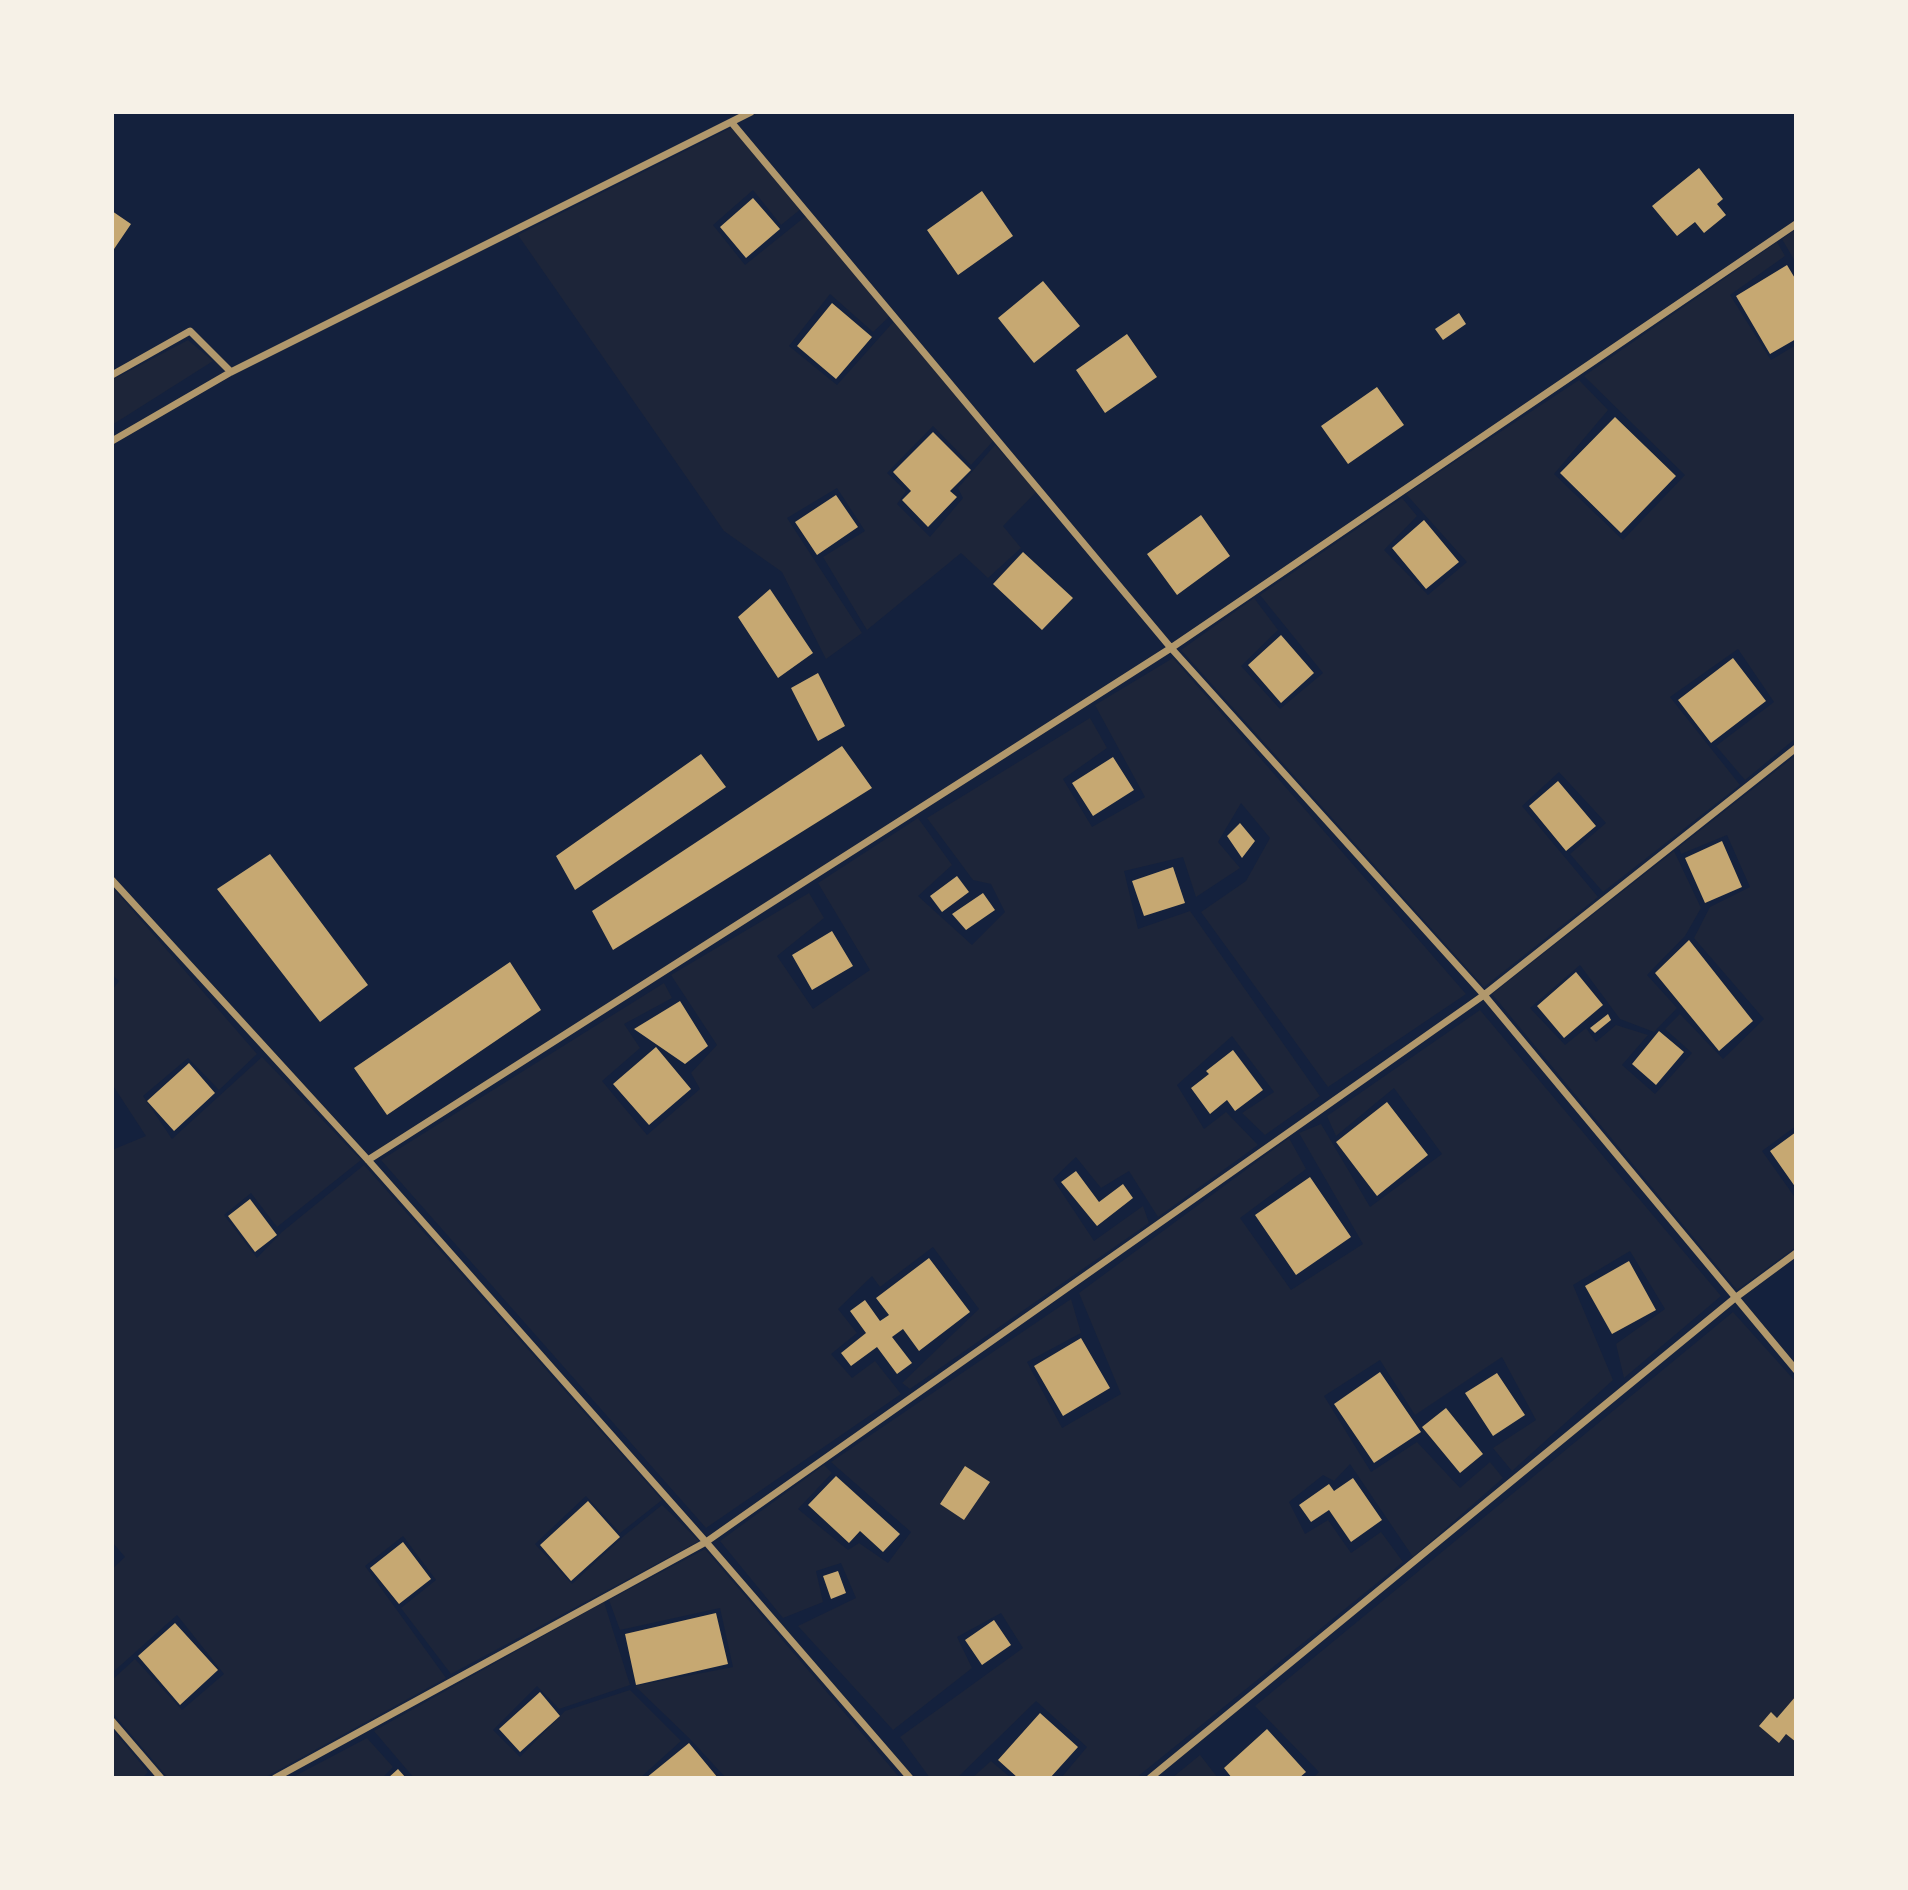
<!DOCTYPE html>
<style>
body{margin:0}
#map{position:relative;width:1908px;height:1890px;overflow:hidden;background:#14213d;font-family:Commissioner,sans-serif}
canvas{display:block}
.frame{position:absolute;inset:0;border:114px solid #f6f1e7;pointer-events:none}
</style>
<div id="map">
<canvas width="1908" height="1890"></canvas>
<div class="frame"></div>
</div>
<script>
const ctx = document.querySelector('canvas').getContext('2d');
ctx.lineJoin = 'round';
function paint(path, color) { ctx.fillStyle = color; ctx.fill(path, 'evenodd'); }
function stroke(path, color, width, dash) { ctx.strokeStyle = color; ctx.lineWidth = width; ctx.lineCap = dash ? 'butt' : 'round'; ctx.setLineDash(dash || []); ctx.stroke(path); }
paint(new Path2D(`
 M 733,127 L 802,208 L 781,225 L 753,190 L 713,225 L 745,265 L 806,216 L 892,314 L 873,332 L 830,294 L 789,346 L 837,385 L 896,319 L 994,440 L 971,465 L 933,426 L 887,473 L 906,491 L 897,504 L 930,537 L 963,498 L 958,488 L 995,445 L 1037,491 L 1003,526 L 1021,548 L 988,578 L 961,553 L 867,630 L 823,557 L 865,531 L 837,488 L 787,518 L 862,633 L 826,659 L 782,572 L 724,531 L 518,235 Z
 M 1796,229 L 1796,263 L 1782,239 Z
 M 1777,242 L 1785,256 L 1730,295 L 1771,360 L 1796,345 L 1796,738 L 1745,780 L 1716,746 L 1774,702 L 1738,649 L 1670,697 L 1740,785 L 1603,892 L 1570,854 L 1606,823 L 1559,772 L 1522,806 L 1598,897 L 1484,987 L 1181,650 L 1254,598 L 1278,630 L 1241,666 L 1280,709 L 1323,673 L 1260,595 L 1402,498 L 1417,516 L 1384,550 L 1428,595 L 1467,562 L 1406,494 L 1579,380 L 1608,410 L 1554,474 L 1623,540 L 1685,475 L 1584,376 Z
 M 188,340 L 213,361 L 112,425 L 112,380 Z
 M 1173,658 L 1466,994 L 1328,1087 L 1201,912 L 1246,881 L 1270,838 L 1241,803 L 1218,842 L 1240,868 L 1196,897 L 1183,857 L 1124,871 L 1138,929 L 1190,911 L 1320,1096 L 1265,1135 L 1242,1113 L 1274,1092 L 1232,1036 L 1177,1085 L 1204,1129 L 1226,1112 L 1258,1145 L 1158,1217 L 1129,1171 L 1101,1188 L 1076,1157 L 1053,1179 L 1094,1241 L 1143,1206 L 1149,1223 L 910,1389 L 902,1383 L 979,1309 L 933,1247 L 880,1287 L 872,1276 L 838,1309 L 857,1333 L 831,1354 L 852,1378 L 875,1361 L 901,1394 L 706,1528 L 381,1160 L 664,983 L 672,998 L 624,1024 L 640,1048 L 602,1081 L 647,1135 L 700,1089 L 691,1073 L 717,1045 L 671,975 L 809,893 L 824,918 L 777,956 L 813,1009 L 870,970 L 818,883 L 918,818 L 952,865 L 918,896 L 972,945 L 1005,912 L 991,884 L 973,880 L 927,818 L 1090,718 L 1107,748 L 1063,779 L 1092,827 L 1145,797 L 1095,705 Z
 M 1796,755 L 1796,1126 L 1762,1151 L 1794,1196 L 1796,1196 L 1796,1247 L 1737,1290 L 1492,994 L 1674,851 L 1701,908 L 1685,936 L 1647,975 L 1677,1008 L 1654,1032 L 1620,1019 L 1580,965 L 1530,1008 L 1565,1045 L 1586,1028 L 1596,1042 L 1616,1025 L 1648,1035 L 1622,1065 L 1655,1094 L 1692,1053 L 1665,1029 L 1680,1014 L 1723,1059 L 1764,1019 L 1694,938 L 1710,907 L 1750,887 L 1727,835 L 1681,854 L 1679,847 Z
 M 114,889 L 257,1054 L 219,1090 L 188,1058 L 143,1096 L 172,1139 L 262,1057 L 361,1160 L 277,1227 L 251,1193 L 224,1215 L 257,1258 L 282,1232 L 364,1165 L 662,1500 L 620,1533 L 586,1496 L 535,1544 L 572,1584 L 625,1535 L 662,1505 L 699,1541 L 451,1674 L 401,1608 L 436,1580 L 403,1536 L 365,1566 L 446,1678 L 264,1778 L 168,1778 L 112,1712 L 112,1680 L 135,1659 L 182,1710 L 224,1674 L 177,1615 L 112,1673 L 112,1569 L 125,1557 L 112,1542 L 112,1150 L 146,1136 L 112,1084 L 112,990 L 119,981 L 112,975 Z
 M 1480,1010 L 1721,1296 L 1624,1378 L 1616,1344 L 1665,1309 L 1630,1251 L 1573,1285 L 1613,1380 L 1512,1471 L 1493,1448 L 1536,1420 L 1502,1357 L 1415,1415 L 1380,1360 L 1324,1396 L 1371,1472 L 1417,1442 L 1460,1488 L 1490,1462 L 1503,1478 L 1413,1557 L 1350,1464 L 1334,1481 L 1323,1475 L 1289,1502 L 1305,1534 L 1328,1520 L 1351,1553 L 1381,1532 L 1403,1562 L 1136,1778 L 1061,1778 L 1087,1747 L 1036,1701 L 957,1778 L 930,1778 L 900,1737 L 1023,1648 L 1001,1613 L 957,1637 L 972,1668 L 893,1730 L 798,1626 L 856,1598 L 841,1563 L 816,1571 L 823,1602 L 783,1618 L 720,1541 L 824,1465 L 832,1473 L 798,1509 L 848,1550 L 859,1543 L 888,1563 L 911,1532 L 831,1462 L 1071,1299 L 1081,1333 L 1027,1362 L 1062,1428 L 1121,1394 L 1079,1293 L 1289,1138 L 1306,1169 L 1240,1218 L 1291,1290 L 1363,1244 L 1299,1133 L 1321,1124 L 1370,1207 L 1442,1154 L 1394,1088 L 1336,1136 L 1327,1116 Z
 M 1733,1312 L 1796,1382 L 1796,1778 L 1313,1778 L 1319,1772 L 1255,1706 Z
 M 705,1549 L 900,1778 L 726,1778 L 689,1738 L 635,1686 L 733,1667 L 720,1608 L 620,1630 L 609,1600 Z
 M 604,1602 L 630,1685 L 559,1709 L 537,1686 L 493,1730 L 520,1757 L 565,1711 L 630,1690 L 681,1741 L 640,1778 L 414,1778 L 374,1731 Z
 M 112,1729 L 148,1772 L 142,1778 L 112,1778 Z
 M 367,1738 L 393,1767 L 382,1778 L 291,1778 Z
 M 1200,1755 L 1218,1778 L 1172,1778 Z
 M 991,1761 L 1011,1778 L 972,1778 Z`), '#1d2539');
paint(new Path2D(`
 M 1699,168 L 1723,199 L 1717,204 L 1726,215 L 1704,233 L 1695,222 L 1677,236 L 1652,206 Z
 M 982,191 L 1013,236 L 958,275 L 927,230 Z
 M 753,198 L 780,229 L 746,258 L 720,227 Z
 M 112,211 L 131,224 L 112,252 Z
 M 1787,265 L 1796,280 L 1796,339 L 1770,354 L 1736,296 Z
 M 1043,281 L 1080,326 L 1034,363 L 998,318 Z
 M 832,303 L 872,337 L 836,379 L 797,346 Z
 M 1459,313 L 1466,324 L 1443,340 L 1435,329 Z
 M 1127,334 L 1157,377 L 1105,413 L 1076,370 Z
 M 1377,387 L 1404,425 L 1348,464 L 1321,426 Z
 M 1615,417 L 1676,476 L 1621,533 L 1560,473 Z
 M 933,432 L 971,470 L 950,491 L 957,497 L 928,527 L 902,500 L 911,491 L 893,472 Z
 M 836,495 L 858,527 L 817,555 L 795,522 Z
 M 1201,515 L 1230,556 L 1177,595 L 1147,554 Z
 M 1424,520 L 1459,562 L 1426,589 L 1392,548 Z
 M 1023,552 L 1073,598 L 1042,630 L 993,584 Z
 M 770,589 L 813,653 L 778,678 L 738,617 Z
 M 1281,635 L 1314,673 L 1281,703 L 1248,665 Z
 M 1733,658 L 1766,701 L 1711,743 L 1678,700 Z
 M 818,673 L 845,726 L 818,741 L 791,688 Z
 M 842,746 L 872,788 L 613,950 L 592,911 Z
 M 701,754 L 726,787 L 575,890 L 556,856 Z
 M 1113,757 L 1134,790 L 1093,816 L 1072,783 Z
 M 1558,781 L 1596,826 L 1566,851 L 1529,806 Z
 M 1240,823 L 1255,841 L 1242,858 L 1227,836 Z
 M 1722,841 L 1742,887 L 1705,903 L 1685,858 Z
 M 270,854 L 368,985 L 320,1022 L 217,889 Z
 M 1173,867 L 1185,903 L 1144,916 L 1132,881 Z
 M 957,876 L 969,892 L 942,912 L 930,896 Z
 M 983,893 L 995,910 L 966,930 L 952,914 Z
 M 832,931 L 853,966 L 812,990 L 792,955 Z
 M 1689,940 L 1753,1021 L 1719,1051 L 1655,973 Z
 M 510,962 L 541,1010 L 387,1115 L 354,1068 Z
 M 1576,972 L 1603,1005 L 1564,1038 L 1537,1006 Z
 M 680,1001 L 708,1046 L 685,1064 L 634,1029 Z
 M 1608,1014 L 1611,1020 L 1595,1033 L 1590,1028 Z
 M 1659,1031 L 1684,1052 L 1656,1085 L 1632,1064 Z
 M 656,1047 L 691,1089 L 649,1125 L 613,1084 Z
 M 1233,1050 L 1263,1090 L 1235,1111 L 1227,1100 L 1210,1114 L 1191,1088 L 1209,1074 L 1206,1071 Z
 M 189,1063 L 215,1093 L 174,1131 L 147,1101 Z
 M 1387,1102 L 1428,1155 L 1377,1196 L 1336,1142 Z
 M 1796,1132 L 1796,1188 L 1770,1151 Z
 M 1076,1171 L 1099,1202 L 1123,1184 L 1133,1198 L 1097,1226 L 1061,1182 Z
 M 1310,1177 L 1351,1237 L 1296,1275 L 1255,1215 Z
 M 250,1199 L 277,1235 L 255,1252 L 228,1216 Z
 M 929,1258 L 970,1312 L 919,1351 L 903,1329 L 892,1337 L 912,1363 L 897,1374 L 877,1347 L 851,1366 L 841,1353 L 866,1333 L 850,1311 L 865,1300 L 880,1321 L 889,1315 L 876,1298 Z
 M 1629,1261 L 1656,1310 L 1612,1334 L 1585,1286 Z
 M 1081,1338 L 1110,1388 L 1063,1416 L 1034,1366 Z
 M 1380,1372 L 1421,1432 L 1374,1463 L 1334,1404 Z
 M 1497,1373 L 1525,1415 L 1493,1436 L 1465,1393 Z
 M 1446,1408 L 1483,1454 L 1460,1473 L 1422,1427 Z
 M 965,1466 L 990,1482 L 964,1520 L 940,1504 Z
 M 836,1476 L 900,1534 L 883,1552 L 860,1531 L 849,1543 L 808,1505 Z
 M 1353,1478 L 1382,1520 L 1351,1542 L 1329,1510 L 1311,1522 L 1299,1505 L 1329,1484 L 1334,1491 Z
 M 588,1501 L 620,1537 L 571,1581 L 540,1545 Z
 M 403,1542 L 431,1579 L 399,1604 L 370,1568 Z
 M 838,1571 L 846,1593 L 831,1599 L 823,1576 Z
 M 716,1613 L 728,1664 L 636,1685 L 625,1634 Z
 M 994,1620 L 1011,1645 L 982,1665 L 965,1640 Z
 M 175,1623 L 218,1670 L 180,1705 L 138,1656 Z
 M 540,1692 L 560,1716 L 520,1752 L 499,1729 Z
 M 1796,1696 L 1796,1742 L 1786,1734 L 1779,1743 L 1759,1726 L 1771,1712 L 1777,1718 Z
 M 1040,1713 L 1078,1747 L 1050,1778 L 1018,1778 L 998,1760 Z
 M 1267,1729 L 1306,1772 L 1299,1778 L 1232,1778 L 1224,1768 Z
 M 689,1743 L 718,1778 L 646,1778 Z
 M 398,1769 L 406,1778 L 388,1778 Z`), '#c6a872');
stroke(new Path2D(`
 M 1796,224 L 1171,648 L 1484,995 L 1796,1370
 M 112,375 L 190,331 L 231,372
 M 112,441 L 231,372 L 751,112
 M 112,880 L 368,1160 L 706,1542 L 1484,995 L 1796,748
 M 368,1160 L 1171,648 L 732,123
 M 112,1721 L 161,1778
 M 275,1778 L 706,1542 L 910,1778
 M 1150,1778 L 1735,1298 L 1796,1253`), '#b1986c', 7);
</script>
